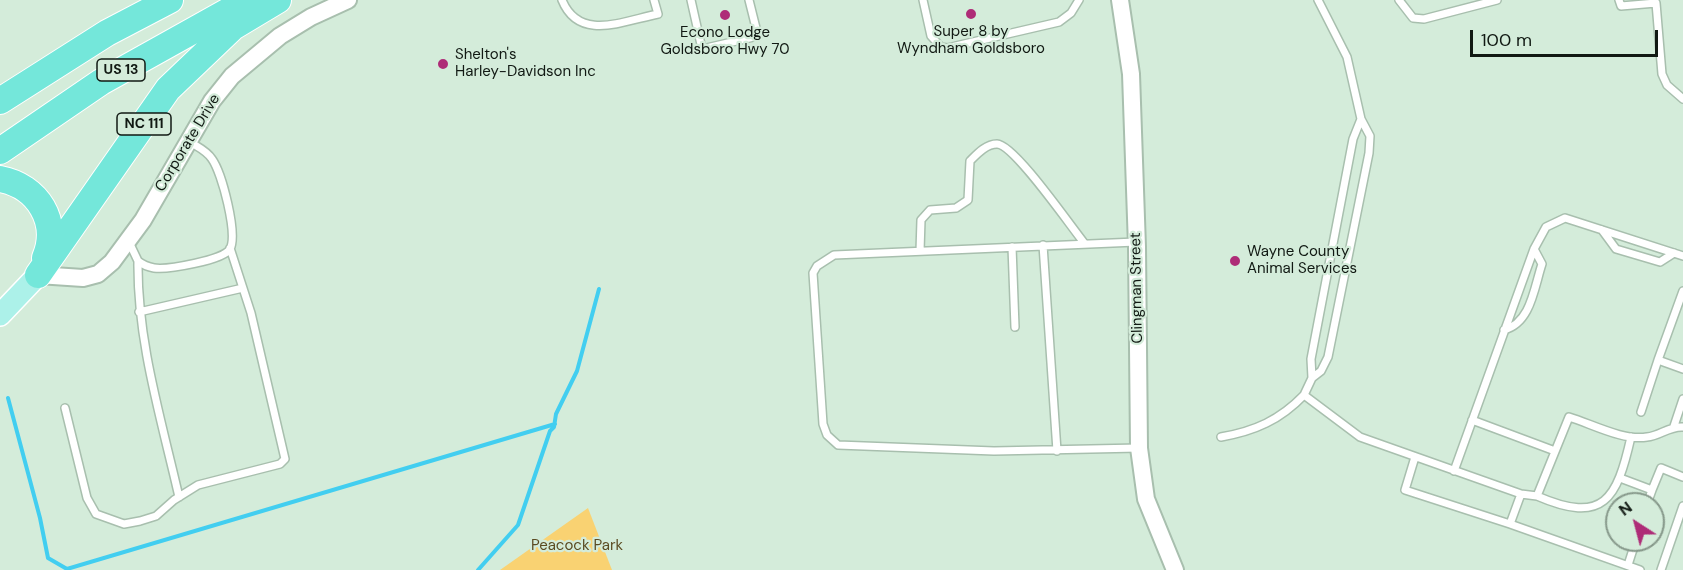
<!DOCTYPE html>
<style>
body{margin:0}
#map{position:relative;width:1683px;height:570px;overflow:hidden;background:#d4ecda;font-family:"DM Sans",sans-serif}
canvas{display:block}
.north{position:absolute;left:1605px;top:492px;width:60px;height:60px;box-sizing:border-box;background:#d4ecda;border:2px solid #86988a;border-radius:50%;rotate:324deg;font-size:16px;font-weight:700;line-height:24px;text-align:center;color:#111913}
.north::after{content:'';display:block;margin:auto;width:21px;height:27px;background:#ae2c77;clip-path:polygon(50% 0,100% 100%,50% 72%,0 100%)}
.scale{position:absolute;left:1470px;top:30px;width:188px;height:27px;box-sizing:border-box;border:3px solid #111913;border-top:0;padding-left:8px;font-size:18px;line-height:21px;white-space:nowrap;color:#111913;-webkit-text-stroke:4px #d4ecda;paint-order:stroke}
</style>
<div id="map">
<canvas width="1683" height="570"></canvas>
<div class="north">N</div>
<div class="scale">100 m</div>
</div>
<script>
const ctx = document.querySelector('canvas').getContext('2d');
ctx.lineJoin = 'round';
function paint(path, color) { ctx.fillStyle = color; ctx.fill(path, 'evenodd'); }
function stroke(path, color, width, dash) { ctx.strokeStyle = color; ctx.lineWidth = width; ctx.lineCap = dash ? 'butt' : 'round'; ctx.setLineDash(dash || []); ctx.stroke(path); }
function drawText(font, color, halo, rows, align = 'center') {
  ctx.font = font + ' "DM Sans",sans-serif'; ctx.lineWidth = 4.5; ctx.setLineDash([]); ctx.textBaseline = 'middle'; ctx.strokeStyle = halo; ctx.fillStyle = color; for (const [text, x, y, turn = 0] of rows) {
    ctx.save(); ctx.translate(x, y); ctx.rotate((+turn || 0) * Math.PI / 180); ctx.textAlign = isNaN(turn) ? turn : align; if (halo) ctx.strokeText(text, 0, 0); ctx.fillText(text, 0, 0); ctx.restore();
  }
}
paint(new Path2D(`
 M 588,508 L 612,570 L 500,570 Z`), '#f9d272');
stroke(new Path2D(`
 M 8,398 L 40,518 L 48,558 L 67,569 L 555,424
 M 478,570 L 518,525 L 550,431 L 554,427 L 556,414 L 577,371 L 599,289`), '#42cef0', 4);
const service = new Path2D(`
 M 562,0 C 579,42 623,21 658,14 L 654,0
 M 691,0 L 702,49 L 758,36 L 749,0
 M 923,0 L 931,36 L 941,47 L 947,48 L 1059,22 L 1071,13 L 1079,0
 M 1318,0 L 1347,57 L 1361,119
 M 1399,0 L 1413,18 L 1424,19 L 1497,0
 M 1619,0 L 1621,6 L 1656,3 L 1662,74 L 1667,85 L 1683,99
 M 1602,230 L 1616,249 L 1660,262 L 1674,253
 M 129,242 L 138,261 C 143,265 148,267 154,268 C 167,270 224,260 230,249 C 238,234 222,173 212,159 C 207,151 198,147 190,142
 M 1136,242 L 834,255 L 817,266 L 813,273 L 823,424 L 827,435 L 838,445 L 994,451 L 1139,448
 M 1043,245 L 1057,451
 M 1012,247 L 1015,327
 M 920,251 L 921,220 L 930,210 L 956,208 L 968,200 L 970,161 C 977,154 986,144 997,144 C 1014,144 1071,227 1085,244
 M 138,261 C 137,341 161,418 179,497
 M 1683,291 L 1658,360 L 1683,369
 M 139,312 L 243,288
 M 1504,330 C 1531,323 1534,288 1542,264 L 1534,249
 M 1304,395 L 1312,378 L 1311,359 L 1353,139 L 1361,119 L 1370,136 L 1369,153 L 1328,357 L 1321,371 L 1312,378
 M 65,408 L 87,498 L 96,514 L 124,524 L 140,521 L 156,516 L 174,500 L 198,485 L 280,464 L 285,459 L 251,313 L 230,248
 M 1641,412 L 1658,360
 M 1472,420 L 1555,451
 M 1674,426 L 1683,399
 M 1221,437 C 1255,431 1280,420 1304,395 L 1360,437 L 1521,494
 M 1631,437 C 1617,499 1604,525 1537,496 L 1569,417 C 1592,424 1623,441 1647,437 C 1660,436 1669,426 1683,427
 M 1415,457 L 1405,490 L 1510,524
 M 1454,471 L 1534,249 L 1546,227 L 1565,218 L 1683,256
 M 1620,478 L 1652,490 L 1661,468 L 1683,477
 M 1537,496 L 1521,494 L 1510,524 L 1640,570
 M 1647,504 L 1652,490
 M 1628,565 L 1636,540
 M 1661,570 L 1683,506`);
const tertiary = new Path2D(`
 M 1120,0 L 1131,74 L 1137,247 L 1139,448 L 1146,499 L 1175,570
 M 38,275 L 83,278 L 98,274 L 112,262 L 143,220 L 212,101 L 232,76 L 280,36 L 311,17 L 348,0`);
const primary = new Path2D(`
 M 0,315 L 38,275`);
const motorway = new Path2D(`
 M 0,101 L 107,33 L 170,0
 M 0,151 L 101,82 L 248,0
 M 0,179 C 38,186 60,222 45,258
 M 38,275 L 168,89 L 233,27 L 278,0`);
stroke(service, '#a8bfae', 10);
stroke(tertiary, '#a8bfae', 20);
stroke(primary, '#fff', 24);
stroke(motorway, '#fff', 28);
stroke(service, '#fff', 7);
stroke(tertiary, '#fff', 16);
stroke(primary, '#acf1e9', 21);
stroke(motorway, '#74e7da', 26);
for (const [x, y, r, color] of [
 [971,14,6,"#ae2c77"],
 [725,15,6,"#ae2c77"],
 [443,64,6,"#ae2c77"],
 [1235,261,6,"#ae2c77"]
]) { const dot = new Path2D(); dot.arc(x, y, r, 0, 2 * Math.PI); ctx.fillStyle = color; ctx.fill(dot); stroke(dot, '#d4ecda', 2); }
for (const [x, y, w] of [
 [121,70,48],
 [144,124,54]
]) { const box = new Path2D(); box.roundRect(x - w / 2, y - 11, w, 22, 4.5); ctx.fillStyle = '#d4ecda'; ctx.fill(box); stroke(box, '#111913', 1.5); }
drawText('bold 14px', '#111913', null, [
 ["US 13",121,70],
 ["NC 111",144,124]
]);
drawText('15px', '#111913', '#d4ecda', [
 ["Super 8 by",971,32],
 ["Wyndham Goldsboro",971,49],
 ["Econo Lodge",725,33],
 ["Goldsboro Hwy 70",725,50],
 ["Shelton's",455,55,"left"],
 ["Harley-Davidson Inc",455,72,"left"],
 ["Wayne County",1247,252,"left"],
 ["Animal Services",1247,269,"left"]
]);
drawText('15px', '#111913', '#d4ecda', [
 ["Corporate Drive",188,143,-59],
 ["Clingman Street",1137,288,-91]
]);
drawText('15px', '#5b4b22', '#d4ecda', [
 ["Peacock Park",577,546]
]);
</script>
